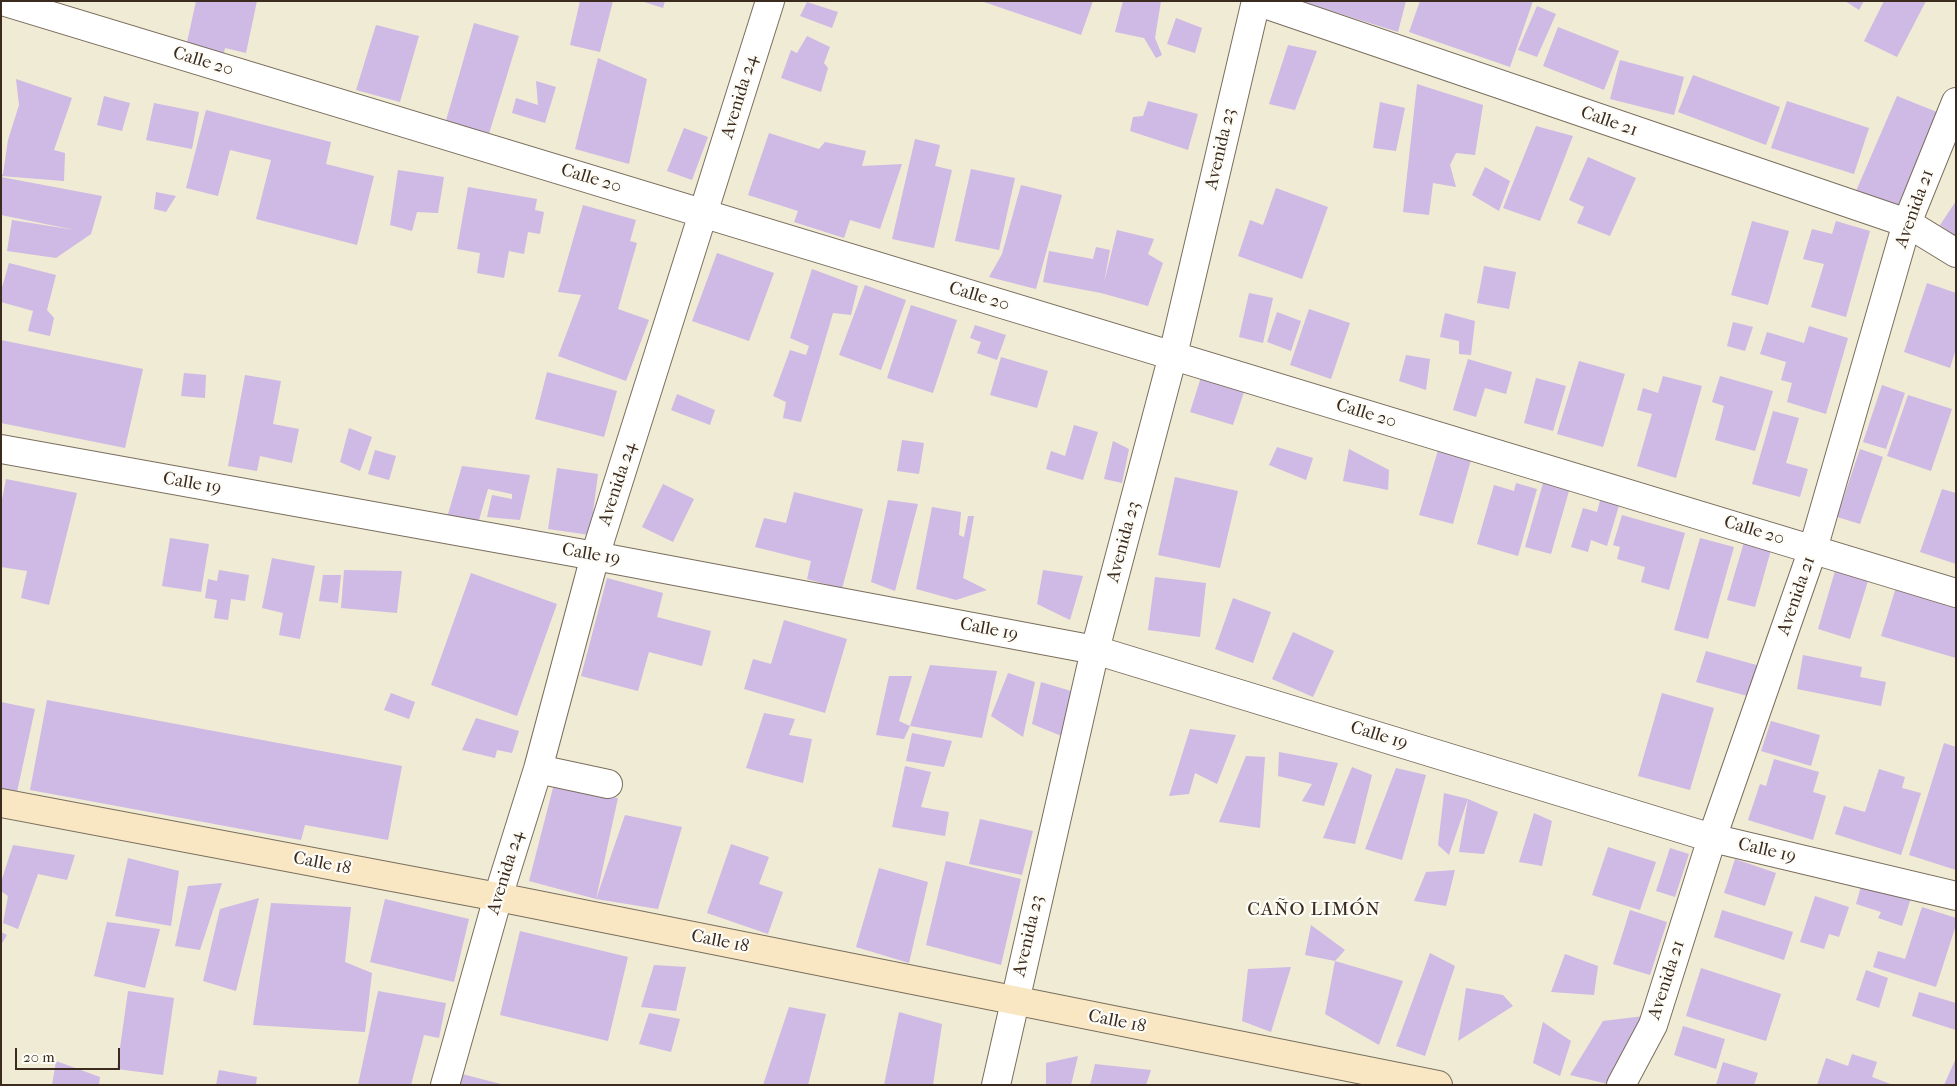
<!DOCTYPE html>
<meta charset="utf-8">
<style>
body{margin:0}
#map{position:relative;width:1957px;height:1086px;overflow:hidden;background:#f0ebd4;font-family:"IM FELL French Canon",serif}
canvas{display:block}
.frame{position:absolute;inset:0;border:2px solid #3b2a1e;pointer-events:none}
.scale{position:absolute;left:15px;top:1048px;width:105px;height:22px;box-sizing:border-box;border:2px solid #3b2a1e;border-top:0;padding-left:6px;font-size:15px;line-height:18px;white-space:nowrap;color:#3b2a1e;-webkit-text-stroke:4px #fdfcf7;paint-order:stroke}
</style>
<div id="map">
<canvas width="1957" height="1086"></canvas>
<div class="frame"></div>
<div class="scale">20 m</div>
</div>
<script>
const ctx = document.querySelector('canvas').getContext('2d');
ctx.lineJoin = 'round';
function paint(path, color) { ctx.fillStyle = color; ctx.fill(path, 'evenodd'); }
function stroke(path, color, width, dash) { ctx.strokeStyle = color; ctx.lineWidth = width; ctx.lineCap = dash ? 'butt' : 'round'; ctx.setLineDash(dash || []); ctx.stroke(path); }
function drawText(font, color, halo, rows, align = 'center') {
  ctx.font = font + ' "IM FELL French Canon",serif'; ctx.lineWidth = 4.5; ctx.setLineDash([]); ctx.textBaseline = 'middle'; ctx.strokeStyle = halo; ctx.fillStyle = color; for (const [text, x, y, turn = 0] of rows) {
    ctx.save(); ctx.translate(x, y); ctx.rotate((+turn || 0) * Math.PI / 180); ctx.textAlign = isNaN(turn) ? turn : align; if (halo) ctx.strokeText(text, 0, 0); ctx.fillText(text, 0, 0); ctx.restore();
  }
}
paint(new Path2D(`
 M 196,1 L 257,1 L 246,53 L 225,48 L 223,58 L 186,47 Z
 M 580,1 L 613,1 L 600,52 L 570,45 Z
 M 641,1 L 665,1 L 663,8 Z
 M 981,1 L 1093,1 L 1081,35 Z
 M 1123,1 L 1161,1 L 1155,38 L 1162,55 L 1156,58 L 1144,38 L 1115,32 Z
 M 1299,1 L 1406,1 L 1398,32 Z
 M 1420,1 L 1533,1 L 1510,67 L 1409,32 Z
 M 1845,1 L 1864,1 L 1859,10 Z
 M 1884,1 L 1926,1 L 1897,57 L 1864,41 Z
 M 807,2 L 838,12 L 832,28 L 800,16 Z
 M 1537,6 L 1556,14 L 1537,57 L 1518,50 Z
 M 1176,18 L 1202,28 L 1195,53 L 1167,44 Z
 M 474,23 L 519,36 L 488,137 L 445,124 Z
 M 376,25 L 419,36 L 400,102 L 356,90 Z
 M 1558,27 L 1619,51 L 1604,90 L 1543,66 Z
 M 807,36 L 830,47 L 824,63 L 828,68 L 821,92 L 781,78 L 791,50 L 797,53 Z
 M 1288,45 L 1317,51 L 1295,110 L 1269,104 Z
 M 598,58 L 647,79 L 629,164 L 575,149 Z
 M 1620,60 L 1684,77 L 1674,115 L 1610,99 Z
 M 1693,75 L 1780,107 L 1766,145 L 1678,112 Z
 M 16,79 L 72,98 L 54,150 L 65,153 L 64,181 L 1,176 L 3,174 L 8,140 L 19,105 Z
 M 536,81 L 556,87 L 545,123 L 512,113 L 516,98 L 538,105 Z
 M 1417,84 L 1483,105 L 1475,155 L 1456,153 L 1450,165 L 1456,187 L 1433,183 L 1429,215 L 1403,212 Z
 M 104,96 L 130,103 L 122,131 L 97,125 Z
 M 1897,96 L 1937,112 L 1897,208 L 1856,191 Z
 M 1148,101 L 1198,114 L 1188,150 L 1130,131 L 1133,117 L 1143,116 Z
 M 1787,101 L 1869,128 L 1854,174 L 1771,148 Z
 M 1380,102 L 1405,108 L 1396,151 L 1373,148 Z
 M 154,103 L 199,112 L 192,149 L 146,140 Z
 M 206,110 L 331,142 L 326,164 L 374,176 L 357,245 L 256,219 L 271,160 L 230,150 L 218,196 L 186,188 Z
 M 1536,126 L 1573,136 L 1540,221 L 1503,208 Z
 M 684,128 L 708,137 L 692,180 L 667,171 Z
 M 769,133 L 819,149 L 825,142 L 866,151 L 862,166 L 902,164 L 880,229 L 850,220 L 844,238 L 794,222 L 798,211 L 748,195 Z
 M 915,139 L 940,145 L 935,166 L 952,170 L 934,248 L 892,239 Z
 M 1588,157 L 1636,178 L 1610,236 L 1577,223 L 1584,207 L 1569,200 Z
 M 1485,167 L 1510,181 L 1499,211 L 1472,195 Z
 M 971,169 L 1015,178 L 999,250 L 955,241 Z
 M 398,170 L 444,177 L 438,213 L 417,212 L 412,231 L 390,225 Z
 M 1,177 L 102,196 L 91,234 L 56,258 L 7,251 L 12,220 L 75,230 L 1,215 Z
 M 1021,185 L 1062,195 L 1036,289 L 989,277 L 1002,254 Z
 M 468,187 L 537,199 L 535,210 L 544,212 L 540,234 L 528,232 L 524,254 L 509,251 L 504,278 L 477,273 L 480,253 L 457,249 Z
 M 1276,188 L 1328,207 L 1302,279 L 1238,256 L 1250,220 L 1263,225 Z
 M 156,192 L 176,196 L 166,212 L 154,209 Z
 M 1956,201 L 1956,236 L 1940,225 Z
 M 583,205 L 636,220 L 630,241 L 637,243 L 618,309 L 649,320 L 626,381 L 558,356 L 581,295 L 558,292 Z
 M 1752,221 L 1789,231 L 1768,305 L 1731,295 Z
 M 1836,221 L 1870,231 L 1846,317 L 1811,307 L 1824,264 L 1803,259 L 1812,229 L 1832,234 Z
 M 1117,230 L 1154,239 L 1148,254 L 1163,263 L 1148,306 L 1101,293 L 1043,282 L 1049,251 L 1093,259 L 1096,247 L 1110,250 L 1104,283 Z
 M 717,253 L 774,273 L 749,341 L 692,321 Z
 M 9,263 L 56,275 L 47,310 L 54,318 L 50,336 L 28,331 L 33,311 L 1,302 L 1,291 Z
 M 1484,266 L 1516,272 L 1509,309 L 1477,303 Z
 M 812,269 L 858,286 L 851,315 L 833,313 L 801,422 L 783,418 L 786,402 L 773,396 L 790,350 L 806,355 L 809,346 L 790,338 Z
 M 1927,283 L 1956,293 L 1956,349 L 1950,368 L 1904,352 Z
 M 865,285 L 906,300 L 881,370 L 839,355 Z
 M 1249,293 L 1273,298 L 1263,343 L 1239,337 Z
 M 911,305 L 957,320 L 933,393 L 887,378 Z
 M 1309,309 L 1350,323 L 1331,379 L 1290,365 Z
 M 1277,312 L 1301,321 L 1291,351 L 1267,342 Z
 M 1445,313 L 1475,321 L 1471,355 L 1459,354 L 1459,341 L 1440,337 Z
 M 1733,322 L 1753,327 L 1745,351 L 1727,346 Z
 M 975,325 L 1006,335 L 997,360 L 977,353 L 981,342 L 970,338 Z
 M 1809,326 L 1848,338 L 1826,414 L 1787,402 L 1792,383 L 1781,380 L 1786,362 L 1760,354 L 1767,332 L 1804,343 Z
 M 1,340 L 143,369 L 125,448 L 1,423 Z
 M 1406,355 L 1430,359 L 1426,390 L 1399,381 Z
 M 1001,357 L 1048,371 L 1037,408 L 990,395 Z
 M 1468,359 L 1512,372 L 1506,394 L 1485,388 L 1476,417 L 1453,410 Z
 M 1579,361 L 1625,374 L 1603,447 L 1557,434 Z
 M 547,372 L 617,391 L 604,437 L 535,419 Z
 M 184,373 L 206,375 L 205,398 L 181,396 Z
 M 245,375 L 281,381 L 273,424 L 299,429 L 292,463 L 260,456 L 257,471 L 228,466 Z
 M 1663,376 L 1702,386 L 1676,478 L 1637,466 L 1652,414 L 1637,410 L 1643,388 L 1658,393 Z
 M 1720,376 L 1773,391 L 1755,451 L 1715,440 L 1724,406 L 1712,402 Z
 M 1201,377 L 1244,392 L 1233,425 L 1190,412 Z
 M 1536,378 L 1566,386 L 1553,431 L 1524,423 Z
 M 1882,385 L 1905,393 L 1886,449 L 1863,442 Z
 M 677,394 L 715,410 L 710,425 L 671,410 Z
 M 1908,395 L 1952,409 L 1931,471 L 1887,456 Z
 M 1773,411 L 1799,418 L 1786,463 L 1808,469 L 1800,497 L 1752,484 Z
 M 1074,425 L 1098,432 L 1083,480 L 1046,469 L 1051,451 L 1065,456 Z
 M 349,428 L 372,437 L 360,471 L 340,462 Z
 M 902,440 L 924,443 L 919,474 L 897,471 Z
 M 1113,441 L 1129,449 L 1122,483 L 1104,479 Z
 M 1277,447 L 1313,458 L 1306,480 L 1269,465 Z
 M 1349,449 L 1389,470 L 1388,490 L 1343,481 Z
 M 1860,449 L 1883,457 L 1860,524 L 1837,517 Z
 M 375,450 L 396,456 L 389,480 L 368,474 Z
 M 1438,450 L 1471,460 L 1453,524 L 1419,515 Z
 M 462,466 L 530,475 L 520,520 L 487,517 L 492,495 L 512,499 L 512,494 L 488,489 L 477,527 L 446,521 Z
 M 557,468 L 598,474 L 590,535 L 548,529 Z
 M 1175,477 L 1238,491 L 1220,568 L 1158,555 Z
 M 6,479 L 77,493 L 49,605 L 21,598 L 27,571 L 1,567 L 1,505 Z
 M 1516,483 L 1537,489 L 1518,556 L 1477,544 L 1494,485 L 1514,491 Z
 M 1543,483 L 1569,491 L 1551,554 L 1525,547 Z
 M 663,484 L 694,499 L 673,542 L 642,527 Z
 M 1942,489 L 1956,493 L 1956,564 L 1920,552 Z
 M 794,492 L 863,509 L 842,589 L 807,579 L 811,561 L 755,547 L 764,518 L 786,523 Z
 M 1601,497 L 1620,502 L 1607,546 L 1591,540 L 1588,552 L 1571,547 L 1583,508 L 1597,512 Z
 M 888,500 L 918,504 L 895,591 L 871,582 Z
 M 932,507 L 961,512 L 959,535 L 964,537 L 968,516 L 974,516 L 963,578 L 987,590 L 956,600 L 916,589 Z
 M 1622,515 L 1685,533 L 1669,590 L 1641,582 L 1645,567 L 1617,559 L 1620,547 L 1613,545 Z
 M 170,538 L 209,544 L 201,592 L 162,586 Z
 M 1700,538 L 1734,547 L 1708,639 L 1674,630 Z
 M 1744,542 L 1771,550 L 1755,607 L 1727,600 Z
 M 272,558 L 315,566 L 300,639 L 279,635 L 283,613 L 262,608 Z
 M 219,570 L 249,575 L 245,601 L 231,599 L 228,620 L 214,618 L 217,600 L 205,598 L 208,579 L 217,581 Z
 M 344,570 L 402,571 L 397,613 L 341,608 Z
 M 1043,570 L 1083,576 L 1070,620 L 1037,604 Z
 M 1835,571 L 1868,581 L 1850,639 L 1818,629 Z
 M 471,573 L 557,604 L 517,716 L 431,685 Z
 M 323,575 L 341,575 L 338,603 L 319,601 Z
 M 1155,577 L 1206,583 L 1200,637 L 1148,630 Z
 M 607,578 L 663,593 L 657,617 L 711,631 L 702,666 L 649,652 L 638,691 L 581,676 Z
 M 1897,584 L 1956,602 L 1956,658 L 1881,636 Z
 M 1233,598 L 1271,612 L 1253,663 L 1215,649 Z
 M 784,620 L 847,639 L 825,713 L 744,689 L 753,659 L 771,664 Z
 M 1293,632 L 1334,651 L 1313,697 L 1272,679 Z
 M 1706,651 L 1760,666 L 1751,697 L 1696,682 Z
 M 1803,655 L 1862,667 L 1860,677 L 1886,682 L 1881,706 L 1797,689 Z
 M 930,665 L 997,671 L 982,738 L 910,726 L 904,739 L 876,735 L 889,676 L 912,676 L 899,721 L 910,726 Z
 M 1008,673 L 1035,682 L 1023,737 L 991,716 Z
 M 1041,682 L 1071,691 L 1064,737 L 1032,724 Z
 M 391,693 L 415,702 L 409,719 L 384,710 Z
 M 1662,693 L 1714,708 L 1690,790 L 1638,776 Z
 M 47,700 L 402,766 L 388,840 L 305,825 L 301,840 L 30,790 Z
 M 1,702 L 35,709 L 17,792 L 1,789 Z
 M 764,713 L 795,719 L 789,735 L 812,739 L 803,783 L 746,768 Z
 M 476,718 L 519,731 L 512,753 L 497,750 L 495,758 L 462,750 Z
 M 1771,721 L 1820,735 L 1811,766 L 1761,751 Z
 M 1190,729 L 1236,735 L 1217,784 L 1195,773 L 1189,794 L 1169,796 Z
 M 912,733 L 952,741 L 944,767 L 906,761 Z
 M 1944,743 L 1956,747 L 1956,870 L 1909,855 Z
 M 1279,752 L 1338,763 L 1324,806 L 1302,801 L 1312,784 L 1278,776 Z
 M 1246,756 L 1265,757 L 1260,828 L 1219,822 Z
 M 1774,759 L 1819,772 L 1813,792 L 1826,796 L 1813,840 L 1748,820 L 1760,784 L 1766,786 Z
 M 905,766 L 931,772 L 921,807 L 949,812 L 945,836 L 892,827 Z
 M 1352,767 L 1372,775 L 1355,844 L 1323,838 Z
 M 1396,768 L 1426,775 L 1402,860 L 1365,849 Z
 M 1879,769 L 1905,777 L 1902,788 L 1921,793 L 1901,855 L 1835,834 L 1844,806 L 1865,812 Z
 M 554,784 L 618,798 L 596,899 L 529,881 Z
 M 1444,793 L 1468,799 L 1498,812 L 1484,854 L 1459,852 L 1468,799 L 1449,855 L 1438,845 Z
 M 1534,813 L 1552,821 L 1542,866 L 1519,862 Z
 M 625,815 L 682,827 L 658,909 L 596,899 Z
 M 980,819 L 1033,831 L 1022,875 L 969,864 Z
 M 731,844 L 769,857 L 759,884 L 783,892 L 768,934 L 707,913 Z
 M 13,845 L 75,855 L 67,880 L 38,874 L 18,929 L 3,923 L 8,896 L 1,891 L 1,882 Z
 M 1608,847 L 1656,862 L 1640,910 L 1592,895 Z
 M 1670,848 L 1689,854 L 1675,897 L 1656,891 Z
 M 128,858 L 179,871 L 171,926 L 115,916 Z
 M 1735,859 L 1776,873 L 1765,906 L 1724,893 Z
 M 946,861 L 1021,879 L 1001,965 L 926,945 Z
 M 879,868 L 928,882 L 909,963 L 856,947 Z
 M 1455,870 L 1446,906 L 1414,901 L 1426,872 Z
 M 222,883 L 200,950 L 175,946 L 188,886 Z
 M 1862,883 L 1911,898 L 1902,926 L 1878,918 L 1881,912 L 1856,904 Z
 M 1815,896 L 1849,907 L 1839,937 L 1829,934 L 1824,949 L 1800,942 Z
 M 259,898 L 236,991 L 203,981 L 220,909 Z
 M 385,899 L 469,919 L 454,982 L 370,962 Z
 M 271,903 L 351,907 L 345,962 L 372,973 L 365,1032 L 253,1025 Z
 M 1922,907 L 1956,918 L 1956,925 L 1936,987 L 1873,967 L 1878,951 L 1905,959 Z
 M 1630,910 L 1667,922 L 1650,975 L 1613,964 Z
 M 1722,910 L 1793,932 L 1784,960 L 1714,937 Z
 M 107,922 L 160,929 L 145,988 L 94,976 Z
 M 1311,925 L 1345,950 L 1335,961 L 1305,955 Z
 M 520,931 L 628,957 L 608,1041 L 500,1015 Z
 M 1,932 L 7,935 L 1,945 Z
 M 1430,953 L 1455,966 L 1425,1056 L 1396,1046 Z
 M 1565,954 L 1598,966 L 1594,995 L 1551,992 Z
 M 1335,961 L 1403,981 L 1379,1045 L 1325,1014 Z
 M 654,965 L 686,967 L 676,1011 L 641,1007 Z
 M 1291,967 L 1271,1032 L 1242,1021 L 1248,969 Z
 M 1701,968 L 1781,994 L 1766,1041 L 1686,1016 Z
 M 1866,970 L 1888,978 L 1879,1008 L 1856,1000 Z
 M 1466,988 L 1503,995 L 1513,1006 L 1458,1041 Z
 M 128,991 L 174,998 L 163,1075 L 117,1069 Z
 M 378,991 L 446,1003 L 439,1038 L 424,1035 L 411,1085 L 358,1085 Z
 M 1919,992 L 1956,1003 L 1956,1030 L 1912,1016 Z
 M 789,1007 L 826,1014 L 808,1085 L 763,1085 Z
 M 899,1012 L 942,1024 L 933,1085 L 884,1085 Z
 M 649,1013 L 680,1019 L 671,1052 L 639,1044 Z
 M 1644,1016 L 1612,1085 L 1570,1075 L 1603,1021 Z
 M 1543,1022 L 1571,1041 L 1560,1076 L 1533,1063 Z
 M 1683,1026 L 1725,1039 L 1716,1069 L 1674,1055 Z
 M 1852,1054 L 1877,1062 L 1872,1077 L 1893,1085 L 1817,1085 L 1826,1058 L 1848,1066 Z
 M 1078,1056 L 1071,1085 L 1046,1085 L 1046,1063 Z
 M 1956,1058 L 1956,1085 L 1944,1085 Z
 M 56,1061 L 100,1077 L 99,1085 L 52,1085 Z
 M 1723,1062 L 1758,1073 L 1754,1085 L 1716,1085 Z
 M 1095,1064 L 1151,1070 L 1146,1085 L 1090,1085 Z
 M 219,1070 L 257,1077 L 256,1085 L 216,1085 Z
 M 454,1072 L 501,1084 L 501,1085 L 450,1085 Z`), '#cfb9e5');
const street = new Path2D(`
 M 2,1 L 1956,593
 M 1256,1 L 1907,223 L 1956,253
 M 1,449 L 595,556 L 1095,650 L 1712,838 L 1956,896
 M 538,769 L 608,784
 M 445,1085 L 498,897 L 538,769 L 595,556 L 770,1
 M 996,1085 L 1095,650 L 1173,355 L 1256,1
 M 1621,1085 L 1653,1025 L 1712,838 L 1813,549 L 1907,223 L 1956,102`);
const secondary = new Path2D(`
 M 1,803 L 498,897 L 1438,1085`);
stroke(street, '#7a6e5e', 30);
stroke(secondary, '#7a6e5e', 30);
stroke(street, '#fff', 28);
stroke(secondary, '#f9e7c3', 28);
drawText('18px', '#3b2a1e', '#fdfcf7', [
 ["Calle 20",203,62,17],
 ["Avenida 24",740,97,-73],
 ["Calle 21",1609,122,19],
 ["Avenida 23",1221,149,-77],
 ["Calle 20",591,179,17],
 ["Avenida 21",1915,209,-70],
 ["Calle 20",979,297,17],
 ["Calle 20",1366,414,17],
 ["Calle 19",192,484,10],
 ["Avenida 24",618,484,-72],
 ["Calle 20",1754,531,17],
 ["Avenida 23",1124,542,-75],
 ["Calle 19",591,555,10],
 ["Avenida 21",1797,596,-71],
 ["Calle 19",989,630,11],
 ["Calle 19",1379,736,17],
 ["Calle 19",1767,851,13],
 ["Calle 18",322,864,11],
 ["Avenida 24",506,873,-73],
 ["Avenida 23",1029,936,-77],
 ["Calle 18",720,942,11],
 ["Avenida 21",1667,980,-72],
 ["Calle 18",1117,1022,11]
]);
ctx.letterSpacing = '1px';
drawText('19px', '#3b2a1e', '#fdfcf7', [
 ["CAÑO LIMÓN",1314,910]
]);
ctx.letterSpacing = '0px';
</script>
